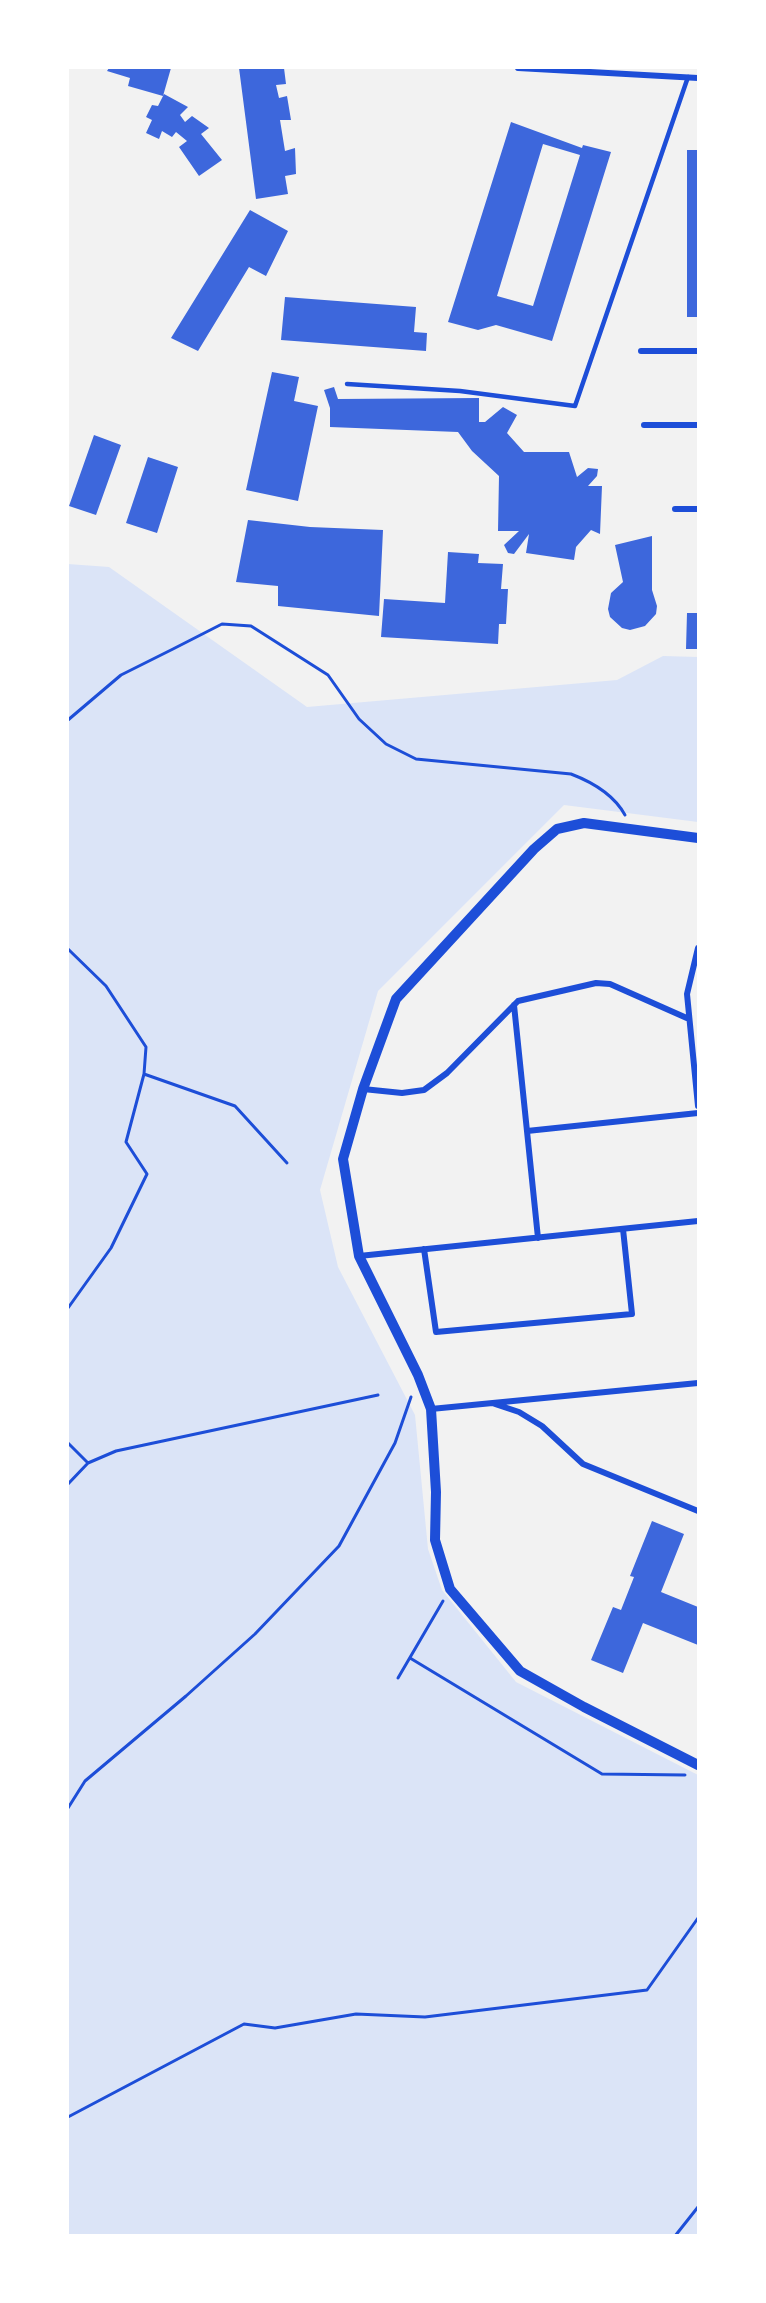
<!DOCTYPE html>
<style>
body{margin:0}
#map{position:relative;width:766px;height:2303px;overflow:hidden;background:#f2f2f2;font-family:"Archivo Narrow",sans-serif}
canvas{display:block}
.frame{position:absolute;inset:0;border:69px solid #fff;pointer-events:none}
</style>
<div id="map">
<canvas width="766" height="2303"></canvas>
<div class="frame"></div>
</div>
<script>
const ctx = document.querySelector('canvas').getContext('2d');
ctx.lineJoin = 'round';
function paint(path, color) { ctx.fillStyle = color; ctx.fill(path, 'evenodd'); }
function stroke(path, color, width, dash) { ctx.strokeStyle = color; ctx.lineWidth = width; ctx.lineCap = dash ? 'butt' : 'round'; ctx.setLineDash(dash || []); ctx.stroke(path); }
paint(new Path2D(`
 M 68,564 L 109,567 L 307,707 L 617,680 L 663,656 L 698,657 L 698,822 L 564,805 L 378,991 L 320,1190 L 338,1267 L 415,1415 L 428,1549 L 442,1590 L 516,1682 L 698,1775 L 698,2235 L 68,2235 Z`), '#dbe4f7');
paint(new Path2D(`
 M 109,68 L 171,68 L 163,96 L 128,86 L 130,78 L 107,71 Z
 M 239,68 L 284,68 L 286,84 L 276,85 L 279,98 L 287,96 L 291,120 L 280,120 L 285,151 L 295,148 L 296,174 L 285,176 L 288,194 L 256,199 Z
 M 164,94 L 188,107 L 180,115 L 185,122 L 192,116 L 209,128 L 201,134 L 222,160 L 199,176 L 179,147 L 187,141 L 176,132 L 172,137 L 162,131 L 159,139 L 146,133 L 152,120 L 146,117 L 152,105 L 158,106 Z
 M 511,122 L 582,148 L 583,145 L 611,152 L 552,341 L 496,325 L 478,330 L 448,322 ZM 543,144 L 580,155 L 533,306 L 497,296 Z
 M 687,150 L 698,150 L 698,317 L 687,317 Z
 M 250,210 L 288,231 L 266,276 L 249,267 L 198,351 L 171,338 Z
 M 285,297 L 416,307 L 414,332 L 427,333 L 426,351 L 281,340 Z
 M 272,372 L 299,377 L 294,401 L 318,406 L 298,501 L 246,490 Z
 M 334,387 L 338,399 L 479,398 L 479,422 L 485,422 L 503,407 L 517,415 L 507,433 L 524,452 L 569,452 L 577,477 L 588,468 L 598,469 L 597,476 L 588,486 L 602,486 L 600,534 L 591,530 L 576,547 L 574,560 L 526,553 L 529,534 L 514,554 L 508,553 L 504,545 L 519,531 L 498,531 L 499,476 L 472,451 L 458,432 L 330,427 L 330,408 L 324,390 Z
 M 94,435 L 121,445 L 96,515 L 69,506 Z
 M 148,457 L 178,467 L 157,533 L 126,523 Z
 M 248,520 L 310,527 L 383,530 L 379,616 L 278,606 L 278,586 L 236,582 Z
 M 652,536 L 652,590 L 657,606 L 656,614 L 645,626 L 630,630 L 622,628 L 610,617 L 608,609 L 611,593 L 623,582 L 615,545 Z
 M 448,552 L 479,554 L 478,563 L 503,564 L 501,589 L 508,589 L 506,624 L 499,624 L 498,644 L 381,637 L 384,599 L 445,603 Z
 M 687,613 L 698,613 L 698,649 L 686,649 Z
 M 652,1521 L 684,1534 L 661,1592 L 698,1607 L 698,1645 L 643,1623 L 623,1673 L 591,1660 L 613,1607 L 621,1610 L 634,1577 L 630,1576 Z`), '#3d67dc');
stroke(new Path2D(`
 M 68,720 L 121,675 L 173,649 L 222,624 L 251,626 L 328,675 L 359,719 L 386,744 L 416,759 L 571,774 C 592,782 614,795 625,815
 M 68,949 L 106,986 L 146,1047 L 144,1074 L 126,1142 L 147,1174 L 111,1248 L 68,1308
 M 144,1074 L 235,1106 L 287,1163
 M 68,1443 L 88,1463
 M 68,1484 L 88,1463 L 116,1451 L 378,1395
 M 410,1658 L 602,1774 L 685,1775
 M 398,1678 L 443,1601
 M 68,1808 L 85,1781 L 186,1696 L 255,1634 L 339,1546 L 395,1443 L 411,1397
 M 68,2117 L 244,2024 L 275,2028 L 356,2014 L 425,2017 L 647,1990 L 698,1918
 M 675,2236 L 698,2207`), '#1d4ed8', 3);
stroke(new Path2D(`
 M 347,384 L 460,391 L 575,406 L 688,77`), '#1d4ed8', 4.5);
stroke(new Path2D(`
 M 518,68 L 698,78
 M 641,351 L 698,351
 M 644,425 L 698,425
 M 675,509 L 698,509
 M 698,948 L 687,994 L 698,1106
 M 514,1005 L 538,1238
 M 363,1089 L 402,1093 L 424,1090 L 447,1073 L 518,1001 L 596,983 L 610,984 L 689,1019
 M 527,1131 L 698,1113
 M 424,1249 L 436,1332 L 632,1314 L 623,1229
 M 359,1256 L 698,1221
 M 495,1404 L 519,1412 L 542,1426 L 583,1464 L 698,1511
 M 431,1409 L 698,1383`), '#1d4ed8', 6);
stroke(new Path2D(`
 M 698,838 L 584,823 L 557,829 L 534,849 L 396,999 L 363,1089 L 343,1159 L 359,1256 L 418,1375 L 431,1409 L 436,1492 L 435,1540 L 450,1589 L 520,1671 L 584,1707 L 698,1765`), '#1d4ed8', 10);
</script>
